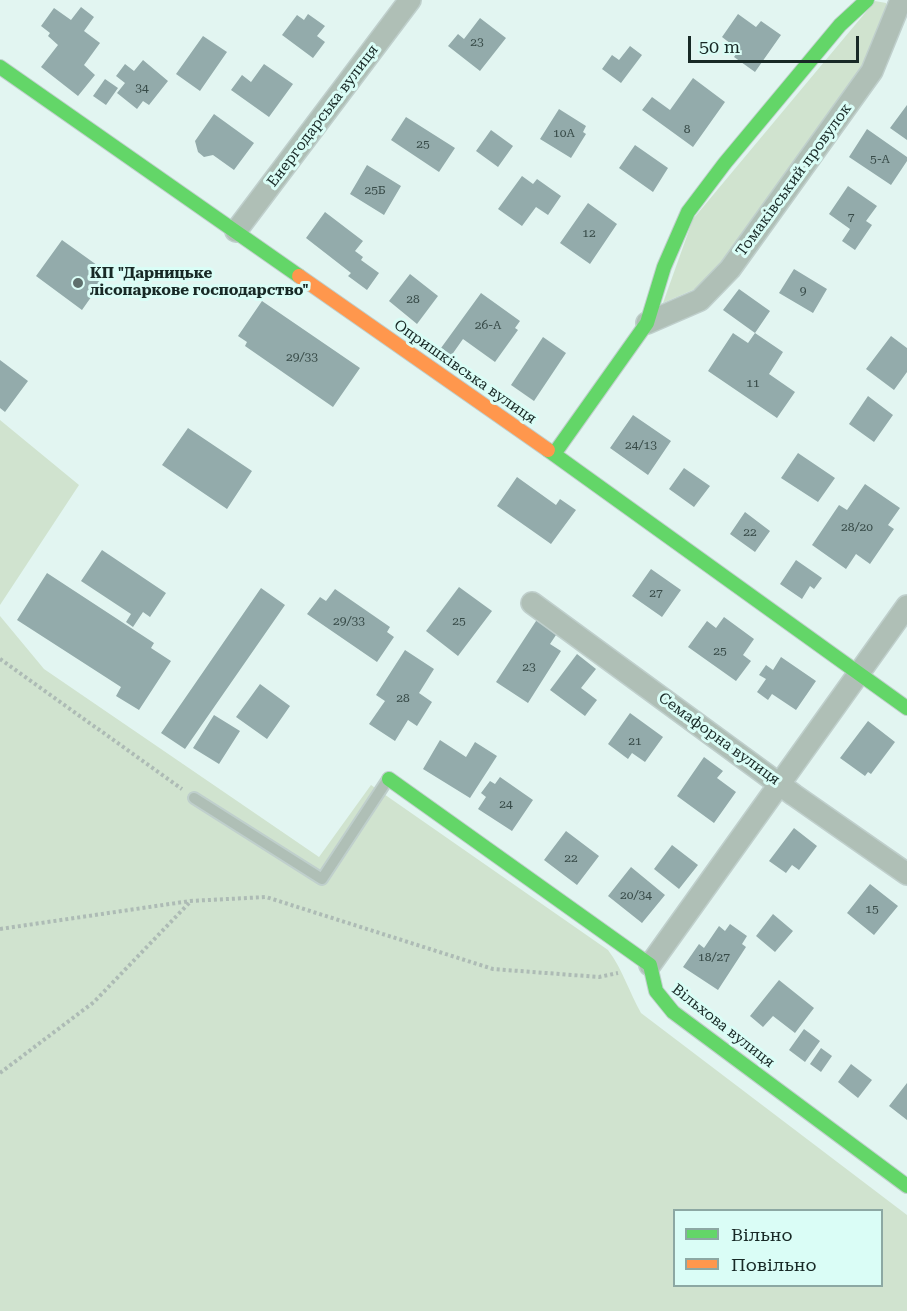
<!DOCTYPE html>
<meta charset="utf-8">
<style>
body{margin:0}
#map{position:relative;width:907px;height:1311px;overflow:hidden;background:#e2f5f1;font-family:"Roboto Serif",serif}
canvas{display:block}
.legend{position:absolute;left:673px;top:1209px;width:210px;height:78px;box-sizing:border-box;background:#dafdf6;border:2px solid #8ca8a3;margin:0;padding:8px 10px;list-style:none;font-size:18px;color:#182926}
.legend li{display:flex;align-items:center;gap:12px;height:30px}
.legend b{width:30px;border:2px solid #8ca8a3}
.scale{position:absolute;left:688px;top:36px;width:171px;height:27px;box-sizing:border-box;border:3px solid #182926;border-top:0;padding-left:8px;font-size:18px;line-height:21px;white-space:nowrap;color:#182926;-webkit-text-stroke:4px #dafdf6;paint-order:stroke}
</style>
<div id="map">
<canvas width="907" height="1311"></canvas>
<ul class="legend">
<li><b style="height:8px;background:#63d668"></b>Вільно</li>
<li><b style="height:8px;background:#ff974d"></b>Повільно</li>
</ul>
<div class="scale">50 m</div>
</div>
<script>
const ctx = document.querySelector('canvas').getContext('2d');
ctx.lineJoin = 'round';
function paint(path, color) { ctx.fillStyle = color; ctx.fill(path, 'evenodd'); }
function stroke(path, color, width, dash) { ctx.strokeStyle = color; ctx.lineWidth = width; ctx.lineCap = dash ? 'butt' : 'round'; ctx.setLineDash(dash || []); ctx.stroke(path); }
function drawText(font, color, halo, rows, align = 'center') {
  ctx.font = font + ' "Roboto Serif",serif'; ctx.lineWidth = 6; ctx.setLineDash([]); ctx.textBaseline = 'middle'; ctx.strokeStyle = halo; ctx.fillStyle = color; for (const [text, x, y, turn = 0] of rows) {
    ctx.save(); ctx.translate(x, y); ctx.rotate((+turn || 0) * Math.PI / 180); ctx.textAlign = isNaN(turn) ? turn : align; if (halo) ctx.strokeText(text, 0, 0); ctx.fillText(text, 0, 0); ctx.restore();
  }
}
paint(new Path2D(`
 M 875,1 L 886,3 L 888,16 L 863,69 L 722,264 L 695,289 L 663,303 L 693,219 Z
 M 0,420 L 79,485 L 0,605 Z
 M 0,616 L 44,669 L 319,857 L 371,785 L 608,950 C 623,970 629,992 641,1013 L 907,1215 L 907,1311 L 0,1311 ZM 674,1210 L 882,1210 L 882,1286 L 674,1286 Z`), '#d0e3cf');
paint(new Path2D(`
 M 81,7 L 94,17 L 84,31 L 100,43 L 84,65 L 95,75 L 78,96 L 41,67 L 58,45 L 48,36 L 50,33 L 41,26 L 54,8 L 71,20 Z
 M 308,14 L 325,26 L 317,36 L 325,42 L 313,58 L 282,35 L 297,15 L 304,20 Z
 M 738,14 L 756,27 L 761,21 L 781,35 L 755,72 L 734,57 L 739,50 L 722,37 Z
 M 480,18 L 506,38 L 480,71 L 448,46 L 458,34 L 464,39 Z
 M 203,36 L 227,52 L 200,91 L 176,74 Z
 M 630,46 L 642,55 L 621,83 L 602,69 L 612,55 L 619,60 Z
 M 143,60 L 168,81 L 149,105 L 143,101 L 137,109 L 117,93 L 125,83 L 116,76 L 125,64 L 134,71 Z
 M 264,64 L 293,84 L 269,117 L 231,90 L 242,75 L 251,82 Z
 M 693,78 L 725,102 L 693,147 L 642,110 L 652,97 L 670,110 Z
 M 105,79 L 118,88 L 106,105 L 93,96 Z
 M 907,105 L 907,140 L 890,128 Z
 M 559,109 L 586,126 L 583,132 L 586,134 L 571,158 L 540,139 Z
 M 214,114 L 254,143 L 234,170 L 213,155 L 204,157 L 198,152 L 195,141 Z
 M 406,117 L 455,148 L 439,172 L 391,140 Z
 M 867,129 L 907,157 L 907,161 L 891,185 L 849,157 Z
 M 491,130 L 513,146 L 498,167 L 476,151 Z
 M 635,145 L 668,168 L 653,192 L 619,168 Z
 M 367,165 L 401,186 L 384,215 L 350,194 Z
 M 522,176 L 533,184 L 537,179 L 561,196 L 548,215 L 536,207 L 522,226 L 498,209 Z
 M 848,186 L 877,206 L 866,221 L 872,225 L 855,250 L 842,241 L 850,229 L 829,214 Z
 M 588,203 L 617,224 L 590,264 L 560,243 Z
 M 325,212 L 363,241 L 355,251 L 363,257 L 361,260 L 379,273 L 367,290 L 348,276 L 351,273 L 306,238 Z
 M 62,240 L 108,273 L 82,310 L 36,276 Z
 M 794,269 L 827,289 L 813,313 L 779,293 Z
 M 410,274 L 438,296 L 417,324 L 389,301 Z
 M 739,289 L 770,311 L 755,333 L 723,310 Z
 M 481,293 L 520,321 L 515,328 L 518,330 L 495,362 L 463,339 L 451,356 L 441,348 Z
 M 262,301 L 360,368 L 333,407 L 245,346 L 247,342 L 238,336 Z
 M 733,333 L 748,343 L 755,333 L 783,352 L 769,374 L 795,392 L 777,418 L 708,371 Z
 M 891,336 L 907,348 L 907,372 L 894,390 L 866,369 Z
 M 543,337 L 566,353 L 534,401 L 511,385 Z
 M 0,360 L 28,381 L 5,412 L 0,408 Z
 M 868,396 L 893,415 L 874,442 L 849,424 Z
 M 633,415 L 671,441 L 648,475 L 610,448 Z
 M 188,428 L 252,471 L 227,509 L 162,465 Z
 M 798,453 L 835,478 L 818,502 L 781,478 Z
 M 684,468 L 710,486 L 694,507 L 669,489 Z
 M 517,477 L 556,505 L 560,499 L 576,510 L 551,544 L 497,506 Z
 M 865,484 L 900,508 L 888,525 L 894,529 L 870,564 L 856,554 L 846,569 L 812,545 L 839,505 L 847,510 Z
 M 745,512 L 770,531 L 755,552 L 730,534 Z
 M 102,550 L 166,593 L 150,617 L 143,612 L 133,627 L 126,622 L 131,614 L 81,581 Z
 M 796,560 L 822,578 L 814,589 L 810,586 L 802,599 L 780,584 Z
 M 651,569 L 681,590 L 662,617 L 632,596 Z
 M 47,573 L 154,643 L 151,648 L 171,661 L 139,710 L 116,696 L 121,687 L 17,620 Z
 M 459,587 L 492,611 L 458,656 L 426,631 Z
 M 261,588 L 285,605 L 185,749 L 161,733 Z
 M 335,589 L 390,627 L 387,632 L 394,637 L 377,662 L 307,614 L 320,597 L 326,601 Z
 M 724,617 L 754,639 L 743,655 L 751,661 L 736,681 L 688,647 L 707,621 L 716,628 Z
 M 538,618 L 558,632 L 550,644 L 561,651 L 528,703 L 496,682 Z
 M 405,650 L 434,669 L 419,693 L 432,702 L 417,726 L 408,720 L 395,741 L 369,724 L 385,701 L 376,695 Z
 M 577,654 L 596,669 L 581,688 L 597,700 L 585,716 L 550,690 Z
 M 781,657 L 816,681 L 796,710 L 772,694 L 768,700 L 757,692 L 766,679 L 759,675 L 766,665 L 773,670 Z
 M 260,684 L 290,706 L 267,739 L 236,717 Z
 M 630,713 L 663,737 L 645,762 L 632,753 L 628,759 L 608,744 Z
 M 214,715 L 240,731 L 219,764 L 193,748 Z
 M 868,721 L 895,742 L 871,774 L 868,772 L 865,776 L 840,758 Z
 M 440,740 L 466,757 L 475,742 L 497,756 L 470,798 L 423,769 Z
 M 704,757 L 723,771 L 717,778 L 736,792 L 714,823 L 677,796 Z
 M 500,777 L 533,800 L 512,831 L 478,809 L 486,797 L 481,793 L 490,781 L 495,784 Z
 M 794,828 L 817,846 L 799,870 L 792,865 L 786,873 L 769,861 Z
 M 566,831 L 599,856 L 577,885 L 544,860 Z
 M 672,845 L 698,865 L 679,889 L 654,869 Z
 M 631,867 L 665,895 L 642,923 L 608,896 Z
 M 870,884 L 898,906 L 874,935 L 847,913 Z
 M 773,914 L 793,931 L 775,952 L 756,936 Z
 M 730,924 L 747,936 L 742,944 L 746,947 L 718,990 L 683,967 L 699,944 L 704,948 L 719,926 L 725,931 Z
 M 779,980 L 814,1008 L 795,1033 L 773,1016 L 763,1027 L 750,1016 Z
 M 804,1029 L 820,1041 L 805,1062 L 789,1050 Z
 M 821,1048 L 832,1056 L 821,1072 L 810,1064 Z
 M 851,1064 L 872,1080 L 858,1098 L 838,1082 Z
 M 907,1083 L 907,1120 L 889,1106 Z`), '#93abab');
const lane = new Path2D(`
 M 194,798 L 322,879 L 388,779`);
const street = new Path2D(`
 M 236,231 L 410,0
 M 647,323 L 700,300 L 730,269 L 872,71 L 901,0
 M 532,603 L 794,795 L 907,874
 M 650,965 L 907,606`);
const fast = new Path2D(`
 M 0,67 L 299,276
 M 548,450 L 907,708
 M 554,454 L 647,323 L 664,267 L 688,212 L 725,163 L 840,25 L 867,0
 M 389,779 L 650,965 L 656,991 L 673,1012 L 907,1186`);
const slow = new Path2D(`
 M 299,276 L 548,450`);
stroke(lane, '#bfcfcc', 14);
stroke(street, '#bfcfcc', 24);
stroke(fast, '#bfcfcc', 16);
stroke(slow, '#bfcfcc', 16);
stroke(new Path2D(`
 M 0,659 L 182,789
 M 0,929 L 190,901 L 266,897 L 493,969 L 599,977 L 618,973
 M 0,1073 L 94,1002 L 190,902`), '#adbbb5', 4, [3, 3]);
stroke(lane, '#afbfb6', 10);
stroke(street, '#afbfb6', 21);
stroke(fast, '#63d668', 14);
stroke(slow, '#ff974d', 14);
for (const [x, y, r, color] of [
 [78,283,6,"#5f706d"]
]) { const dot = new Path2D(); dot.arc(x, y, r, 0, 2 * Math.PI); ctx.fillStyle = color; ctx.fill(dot); stroke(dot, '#dafdf6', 2); }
drawText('12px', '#374a47', null, [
 ["23",477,42],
 ["34",142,88],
 ["8",687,129],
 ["10А",564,133],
 ["25",423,144],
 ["5-А",880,159],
 ["25Б",375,190],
 ["7",851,217],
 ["12",589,233],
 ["9",803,291],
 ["28",413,299],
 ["26-А",488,325],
 ["29/33",302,357],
 ["11",753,383],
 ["24/13",641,445],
 ["28/20",857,527],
 ["22",750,532],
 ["27",656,593],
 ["29/33",349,621],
 ["25",459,621],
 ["25",720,651],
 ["23",529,667],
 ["28",403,698],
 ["21",635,741],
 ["24",506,804],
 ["22",571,858],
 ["20/34",636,895],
 ["15",872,909],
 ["18/27",714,957]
]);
drawText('15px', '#182926', '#dafdf6', [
 ["Енергодарська вулиця",323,116,-53],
 ["Томаківський провулок",794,180,-54],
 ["Опришківська вулиця",465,372,35],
 ["Семафорна вулиця",719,739,36],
 ["Вільхова вулиця",723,1026,38]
]);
drawText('bold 15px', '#182926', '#dafdf6', [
 ["КП \"Дарницьке",90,274],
 ["лісопаркове господарство\"",90,291]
], 'left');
</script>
